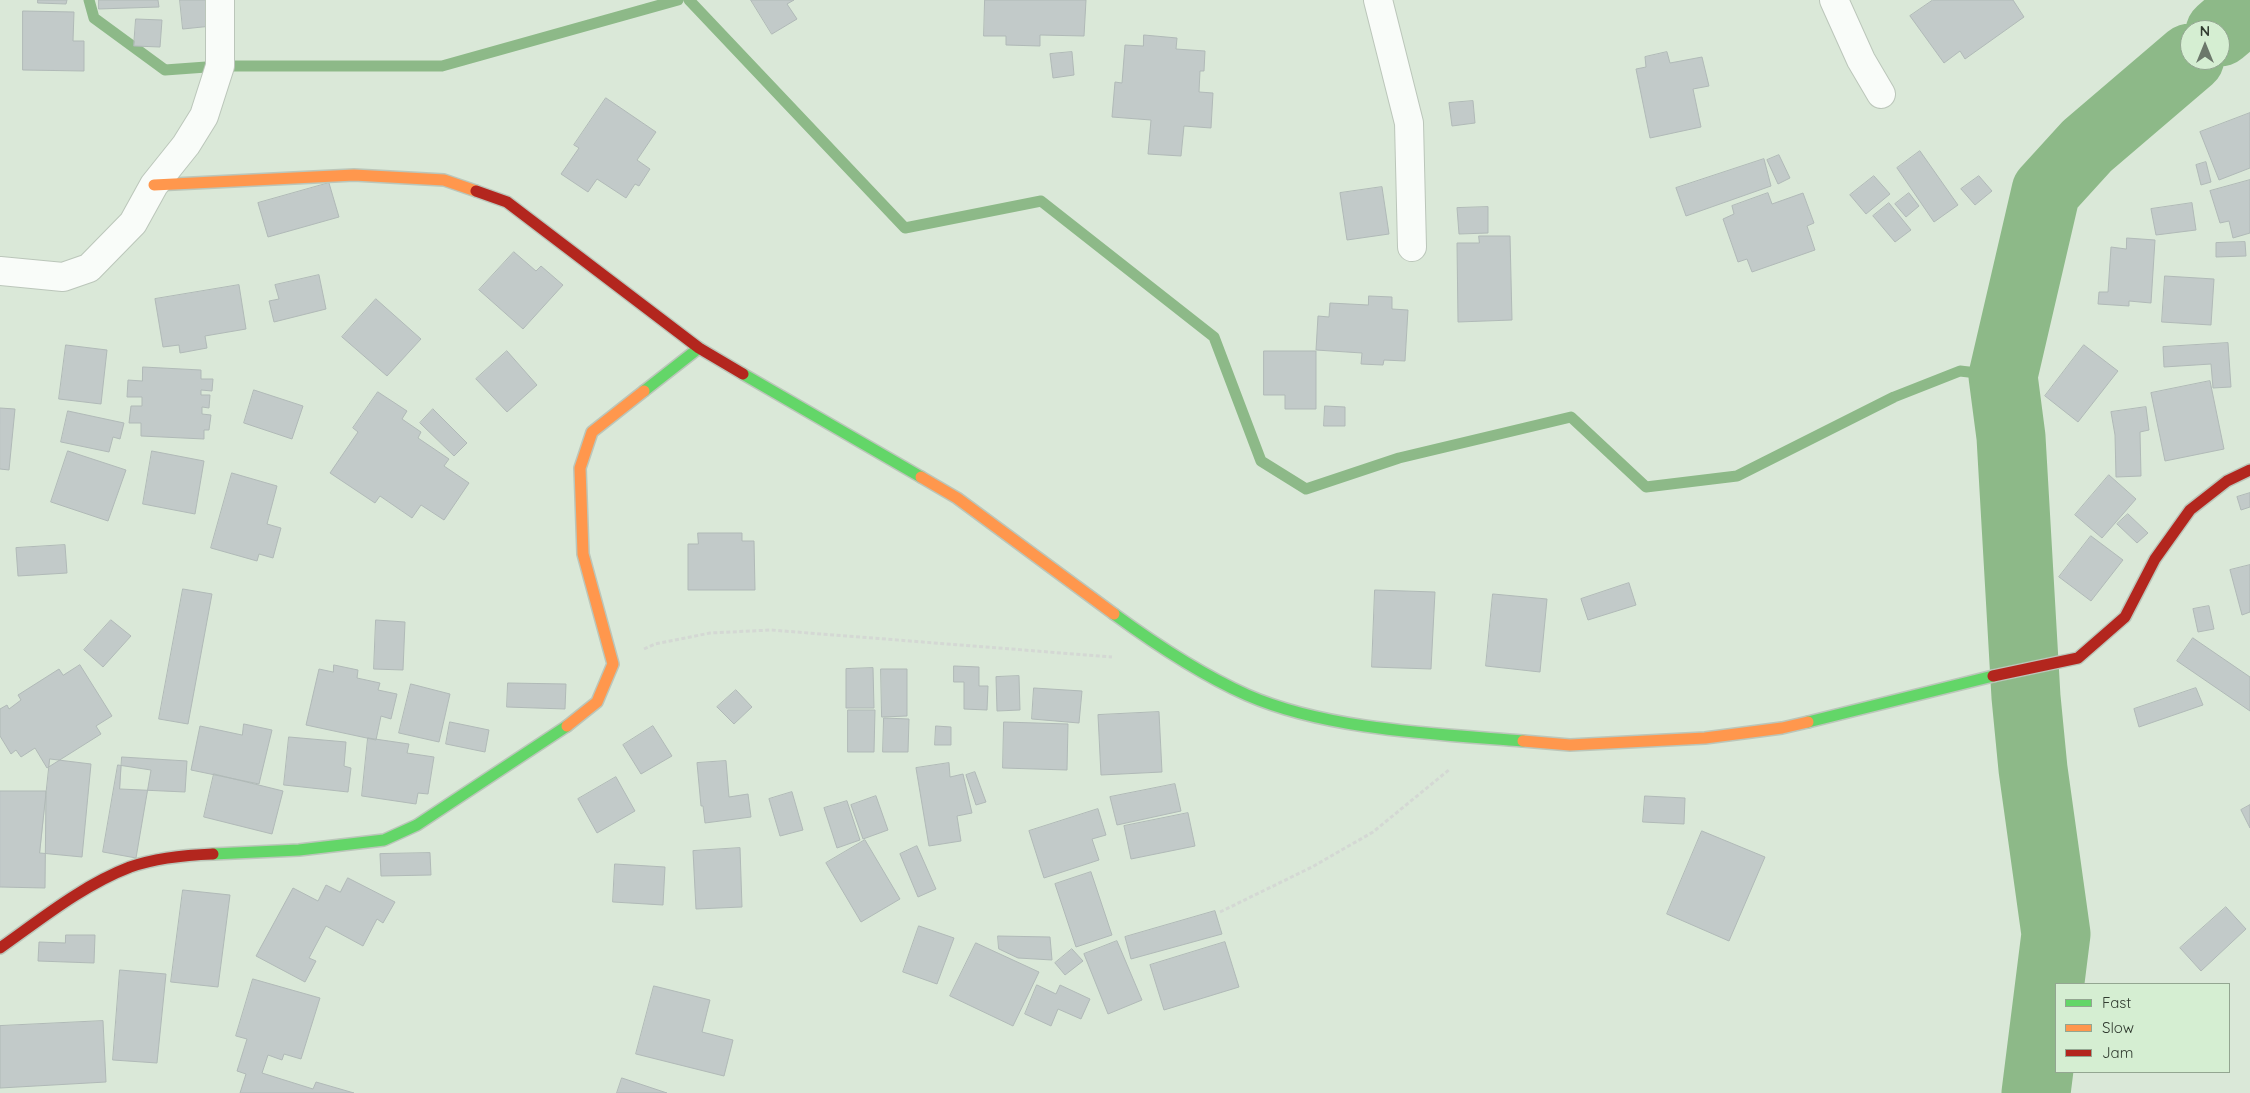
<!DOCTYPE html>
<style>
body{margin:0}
#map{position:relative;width:2250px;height:1093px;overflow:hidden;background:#dae8d8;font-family:Quicksand,sans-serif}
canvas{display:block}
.legend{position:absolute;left:2055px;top:983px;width:175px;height:90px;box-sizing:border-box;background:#d5eed2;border:1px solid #93a691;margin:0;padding:6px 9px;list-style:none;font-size:15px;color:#313b30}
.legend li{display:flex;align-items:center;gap:10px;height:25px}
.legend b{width:25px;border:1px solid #93a691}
.north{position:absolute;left:2180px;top:20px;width:50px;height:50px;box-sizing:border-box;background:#d5eed2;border:1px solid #93a691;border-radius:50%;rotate:0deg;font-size:14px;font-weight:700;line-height:20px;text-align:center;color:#313b30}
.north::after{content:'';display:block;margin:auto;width:18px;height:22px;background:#6c786b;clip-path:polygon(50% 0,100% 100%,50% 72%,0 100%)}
</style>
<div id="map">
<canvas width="2250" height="1093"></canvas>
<ul class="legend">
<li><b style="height:6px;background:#63d668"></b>Fast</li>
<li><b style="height:6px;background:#ff974d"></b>Slow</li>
<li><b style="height:6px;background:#b3261e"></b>Jam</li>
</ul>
<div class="north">N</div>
</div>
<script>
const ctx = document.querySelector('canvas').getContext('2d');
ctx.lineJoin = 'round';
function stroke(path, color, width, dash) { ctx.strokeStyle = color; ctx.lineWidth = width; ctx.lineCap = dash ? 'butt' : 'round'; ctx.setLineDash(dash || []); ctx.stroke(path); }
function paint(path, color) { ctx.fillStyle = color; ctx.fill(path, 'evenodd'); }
stroke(new Path2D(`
 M 89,0 L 94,18 L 165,70 L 220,66 L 442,66 L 678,0
 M 689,0 L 905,228 L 1041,201 L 1214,337 L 1261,461 L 1306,489 L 1399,458 L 1571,417 L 1646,487 L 1737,476 L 1894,397 L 1960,371 L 2003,376`), '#8db988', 11);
stroke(new Path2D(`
 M 2220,32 L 2250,6
 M 2036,1093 L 2056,934 L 2033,769 L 2026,697 L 2011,437 L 2003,376 L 2046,191 L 2087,146 L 2190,58`), '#8db988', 69);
const building = new Path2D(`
 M 38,0 L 67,0 L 66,4 L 38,3 Z
 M 99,0 L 158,0 L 159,7 L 99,9 Z
 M 180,0 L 209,0 L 212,26 L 183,29 Z
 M 751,0 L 794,0 L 787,4 L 797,19 L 772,34 Z
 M 985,0 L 1086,0 L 1084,36 L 1040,35 L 1040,46 L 1006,45 L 1006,36 L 984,36 Z
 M 1933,0 L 2013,0 L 2024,17 L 1965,59 L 1960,51 L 1944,63 L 1910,16 Z
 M 23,11 L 74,12 L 73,41 L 84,41 L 84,71 L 23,70 Z
 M 136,19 L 162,20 L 160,47 L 134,46 Z
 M 1144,35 L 1177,38 L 1176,49 L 1205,51 L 1204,71 L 1200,71 L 1199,92 L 1213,93 L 1211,128 L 1184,126 L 1181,156 L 1148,154 L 1151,120 L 1112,117 L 1115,82 L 1122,83 L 1125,45 L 1143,46 Z
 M 1072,52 L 1074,75 L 1053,78 L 1050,54 Z
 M 1667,52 L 1670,63 L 1702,57 L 1709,86 L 1693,89 L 1701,127 L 1650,138 L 1636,69 L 1646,67 L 1645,57 Z
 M 606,98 L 656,132 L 637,160 L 650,169 L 639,186 L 635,184 L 626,198 L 597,179 L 588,192 L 561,174 L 579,148 L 574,145 Z
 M 1473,101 L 1475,123 L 1452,126 L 1449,103 Z
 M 2250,113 L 2250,168 L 2219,180 L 2200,132 Z
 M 1920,151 L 1958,205 L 1934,222 L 1897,168 Z
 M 1779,155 L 1790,178 L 1778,184 L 1767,160 Z
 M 1764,159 L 1771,186 L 1686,216 L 1676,188 Z
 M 2206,162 L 2211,182 L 2201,185 L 2196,165 Z
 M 1874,176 L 1890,194 L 1866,214 L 1850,195 Z
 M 1979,176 L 1992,191 L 1975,205 L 1961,189 Z
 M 2250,180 L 2250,233 L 2233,238 L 2229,221 L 2220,223 L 2210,191 Z
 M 329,183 L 339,217 L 268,237 L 258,203 Z
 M 1382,187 L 1389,234 L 1347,240 L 1340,193 Z
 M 1768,193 L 1772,204 L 1803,193 L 1814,223 L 1807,226 L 1815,250 L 1752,272 L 1747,259 L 1738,262 L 1723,219 L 1734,214 L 1732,206 Z
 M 1909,193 L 1919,206 L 1906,217 L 1895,204 Z
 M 1889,203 L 1911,230 L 1895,242 L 1873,216 Z
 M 2192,203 L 2196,230 L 2156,235 L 2151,209 Z
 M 1488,207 L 1488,233 L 1459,234 L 1457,208 Z
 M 1479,236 L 1510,236 L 1512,320 L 1458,322 L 1457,243 L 1479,243 Z
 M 2127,238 L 2155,240 L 2151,303 L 2129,301 L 2129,306 L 2098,304 L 2099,292 L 2108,292 L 2111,247 L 2126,249 Z
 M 2245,242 L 2246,256 L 2216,257 L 2216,243 Z
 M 514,252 L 536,271 L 541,266 L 563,285 L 523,329 L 479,290 Z
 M 319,275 L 326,309 L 274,322 L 269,301 L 279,299 L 275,285 Z
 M 2165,276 L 2214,279 L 2211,325 L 2162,322 Z
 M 239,285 L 246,329 L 205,336 L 207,348 L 180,353 L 179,345 L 163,347 L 155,299 Z
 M 1369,296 L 1392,297 L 1392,309 L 1408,310 L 1405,361 L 1384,360 L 1383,365 L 1361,364 L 1362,353 L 1316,350 L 1318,316 L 1329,317 L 1330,303 L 1368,305 Z
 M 376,299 L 421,339 L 387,376 L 342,337 Z
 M 2228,343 L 2231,387 L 2213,388 L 2211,364 L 2164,367 L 2163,347 Z
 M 66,345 L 107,350 L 101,404 L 59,399 Z
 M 2084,345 L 2118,371 L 2078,422 L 2045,396 Z
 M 507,351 L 537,385 L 507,412 L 476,379 Z
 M 1264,351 L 1316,351 L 1316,409 L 1285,409 L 1285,395 L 1264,395 Z
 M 143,367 L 201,370 L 201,379 L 213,379 L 212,391 L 201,390 L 201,395 L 210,395 L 209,408 L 202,407 L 202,414 L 211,415 L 209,430 L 204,430 L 204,439 L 141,436 L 141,423 L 129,423 L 131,406 L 142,406 L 142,397 L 127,397 L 128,380 L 142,381 Z
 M 2210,381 L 2224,449 L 2165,461 L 2151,393 Z
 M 254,390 L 303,406 L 292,439 L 244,423 Z
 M 378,392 L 407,411 L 402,419 L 421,432 L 418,438 L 449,459 L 444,466 L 469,483 L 444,520 L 421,505 L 412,518 L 380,496 L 375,503 L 330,473 L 358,432 L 353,428 Z
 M 1325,406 L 1345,407 L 1345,426 L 1324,426 Z
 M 2146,407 L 2149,430 L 2140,432 L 2141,476 L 2116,477 L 2115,435 L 2111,412 Z
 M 0,408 L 15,409 L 9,470 L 0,469 Z
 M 433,409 L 467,443 L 454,456 L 420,423 Z
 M 68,411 L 124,423 L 120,439 L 113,437 L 109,452 L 61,442 Z
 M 68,451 L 126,470 L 108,521 L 51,502 Z
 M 152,451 L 204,461 L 195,514 L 143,504 Z
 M 232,473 L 277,486 L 267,524 L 281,528 L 273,558 L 259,554 L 257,561 L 211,548 Z
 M 2109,475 L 2136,499 L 2102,538 L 2075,515 Z
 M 2250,493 L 2250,507 L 2241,510 L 2237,497 Z
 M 2128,514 L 2148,533 L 2137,543 L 2117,524 Z
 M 698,533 L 742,533 L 742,541 L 754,541 L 755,590 L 688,590 L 688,544 L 698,544 Z
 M 2091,536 L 2123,560 L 2091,601 L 2059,577 Z
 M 65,545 L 67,573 L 18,576 L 16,548 Z
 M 2250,565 L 2250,612 L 2242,615 L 2230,570 Z
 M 1629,583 L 1636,605 L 1588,620 L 1581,599 Z
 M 183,589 L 212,594 L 188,724 L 159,719 Z
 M 1375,590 L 1435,592 L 1431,669 L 1372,667 Z
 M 1493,594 L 1547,599 L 1540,672 L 1486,666 Z
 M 2209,606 L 2214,629 L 2198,632 L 2193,609 Z
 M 111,620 L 131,636 L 103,667 L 84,650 Z
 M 376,620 L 405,622 L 403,670 L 374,669 Z
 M 2193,638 L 2250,677 L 2250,711 L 2177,661 Z
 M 80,665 L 112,716 L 96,726 L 101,734 L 47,768 L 35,748 L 21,757 L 16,750 L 11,754 L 0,736 L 0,709 L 7,705 L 9,709 L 21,700 L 18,695 L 59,669 L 63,675 Z
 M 334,665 L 358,670 L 357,678 L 380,683 L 378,690 L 397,694 L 391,719 L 381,716 L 376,740 L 306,725 L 319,669 L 333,672 Z
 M 954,666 L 979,667 L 979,686 L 988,686 L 987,710 L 964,709 L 964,682 L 954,682 Z
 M 873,668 L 874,708 L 846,708 L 846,669 Z
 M 881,669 L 907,669 L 907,716 L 882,717 Z
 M 1019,676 L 1020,710 L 997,711 L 996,677 Z
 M 508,683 L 566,684 L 565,709 L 507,707 Z
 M 411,684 L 450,694 L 439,742 L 399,733 Z
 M 1034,688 L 1082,691 L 1079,723 L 1032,719 Z
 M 2196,688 L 2203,705 L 2139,727 L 2134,709 Z
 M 736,690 L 752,707 L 734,724 L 717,707 Z
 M 848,710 L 875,710 L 874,752 L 848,752 Z
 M 1159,712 L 1162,772 L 1101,775 L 1098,715 Z
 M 884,718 L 909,719 L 908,752 L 883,752 Z
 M 450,722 L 489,730 L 485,752 L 446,744 Z
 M 1004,722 L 1068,724 L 1067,770 L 1003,768 Z
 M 244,724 L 272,730 L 259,784 L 191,770 L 200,726 L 242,735 Z
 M 653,726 L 672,756 L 641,774 L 623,745 Z
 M 936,726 L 951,727 L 951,745 L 935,745 Z
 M 289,737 L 346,742 L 344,766 L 351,768 L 348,792 L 284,785 Z
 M 368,738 L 409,744 L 407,753 L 434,757 L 428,794 L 418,793 L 416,804 L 362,796 Z
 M 122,757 L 187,761 L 185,792 L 120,789 Z
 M 50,759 L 91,764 L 82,857 L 40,853 Z
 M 726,761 L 729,797 L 748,794 L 751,817 L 705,823 L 703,806 L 701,806 L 697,763 Z
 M 949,763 L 950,777 L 963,774 L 972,813 L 957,816 L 961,841 L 929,846 L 916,768 Z
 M 118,765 L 151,770 L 136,858 L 103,852 Z
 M 975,772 L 986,802 L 976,805 L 966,775 Z
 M 214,774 L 283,791 L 272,834 L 204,817 Z
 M 616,777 L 635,811 L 597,833 L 578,799 Z
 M 1175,784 L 1181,811 L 1117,825 L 1110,797 Z
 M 0,791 L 46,791 L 45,888 L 0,887 Z
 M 792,792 L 803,830 L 780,836 L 769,799 Z
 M 876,796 L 888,830 L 863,839 L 851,805 Z
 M 1645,796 L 1685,798 L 1684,824 L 1643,822 Z
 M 847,801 L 860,840 L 837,848 L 824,808 Z
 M 2250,805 L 2250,828 L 2241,810 Z
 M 1098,809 L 1106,835 L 1092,839 L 1099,860 L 1044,878 L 1029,831 Z
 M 1188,813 L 1195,846 L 1131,859 L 1124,826 Z
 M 1702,831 L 1765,857 L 1729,941 L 1667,914 Z
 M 865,840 L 900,899 L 861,922 L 826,863 Z
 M 917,846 L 936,889 L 918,897 L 900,854 Z
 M 740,848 L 742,907 L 696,909 L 693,851 Z
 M 430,853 L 431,875 L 381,876 L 380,854 Z
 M 615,864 L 665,867 L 663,905 L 613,902 Z
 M 1091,872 L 1112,935 L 1076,947 L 1055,884 Z
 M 348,878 L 395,902 L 383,923 L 377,919 L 363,946 L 326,926 L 309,958 L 316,961 L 305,982 L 256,956 L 293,888 L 318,901 L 326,885 L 340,892 Z
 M 183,890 L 230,895 L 218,987 L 171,982 Z
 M 2226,907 L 2246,929 L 2201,971 L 2180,948 Z
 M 1215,911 L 1222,934 L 1131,959 L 1125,937 Z
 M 919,926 L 954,938 L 937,984 L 903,972 Z
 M 66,935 L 95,935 L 94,963 L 38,961 L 39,942 L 65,943 Z
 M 998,936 L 1050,937 L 1052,960 L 1018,958 L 999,949 Z
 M 1117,941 L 1142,1000 L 1108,1014 L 1084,954 Z
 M 1225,942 L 1239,987 L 1164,1010 L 1150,965 Z
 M 976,943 L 1039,972 L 1013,1026 L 950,996 Z
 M 1072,949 L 1083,961 L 1065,975 L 1055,963 Z
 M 120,970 L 166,974 L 157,1063 L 113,1060 Z
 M 253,979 L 320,998 L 301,1059 L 284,1054 L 282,1060 L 268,1055 L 262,1073 L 313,1089 L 316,1082 L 354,1093 L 240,1093 L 246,1074 L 237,1071 L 247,1039 L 236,1036 Z
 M 1037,985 L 1056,994 L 1060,985 L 1090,999 L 1081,1019 L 1058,1009 L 1051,1026 L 1025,1014 Z
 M 654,986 L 710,1000 L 702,1032 L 733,1040 L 724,1076 L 636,1054 Z
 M 103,1021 L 106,1082 L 0,1088 L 0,1026 Z
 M 622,1078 L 667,1093 L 617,1093 Z`);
paint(building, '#c2cac9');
stroke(building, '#b0b9b7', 1);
const street = new Path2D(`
 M 1378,0 L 1409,123 L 1412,247
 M 1834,0 L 1861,60 L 1881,94
 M 0,271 L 63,277 L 89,268 L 133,223 L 154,185 L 186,145 L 204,116 L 220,66 L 220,0`);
const fast = new Path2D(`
 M 743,374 L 921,477
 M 644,391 L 699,348
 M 1114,614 C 1155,644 1200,674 1247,695 C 1327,730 1436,734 1523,741
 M 1808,722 L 1993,676
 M 213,854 L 299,850 L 384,840 L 417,825 L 567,726`);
const slow = new Path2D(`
 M 154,185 L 354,175 L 444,180 L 476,191
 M 921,477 L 957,498 L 1114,614
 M 567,726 L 597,702 L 613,664 L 583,554 L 580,468 L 592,432 L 644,391
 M 1523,741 L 1570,745 L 1705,738 L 1782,728 L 1808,722`);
const jam = new Path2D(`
 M 476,191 L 507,202 L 699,348 L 743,374
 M 1993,676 L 2078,658 L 2125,617 L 2155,559 L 2190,510 L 2227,481 L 2250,470
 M 0,948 C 41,919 83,885 130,867 C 156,858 186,855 213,854`);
stroke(street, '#bbc6ba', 30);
stroke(fast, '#bbc6ba', 14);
stroke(slow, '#bbc6ba', 14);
stroke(jam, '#bbc6ba', 14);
stroke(new Path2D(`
 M 644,649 L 655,644 L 710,633 L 771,630 L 1112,657
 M 1220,912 L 1312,867 L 1373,832 L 1450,769`), '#d4d8d4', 3, [4, 2.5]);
stroke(street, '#f9fcf9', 28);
stroke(fast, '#63d668', 11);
stroke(slow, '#ff974d', 11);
stroke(jam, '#b3261e', 11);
</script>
